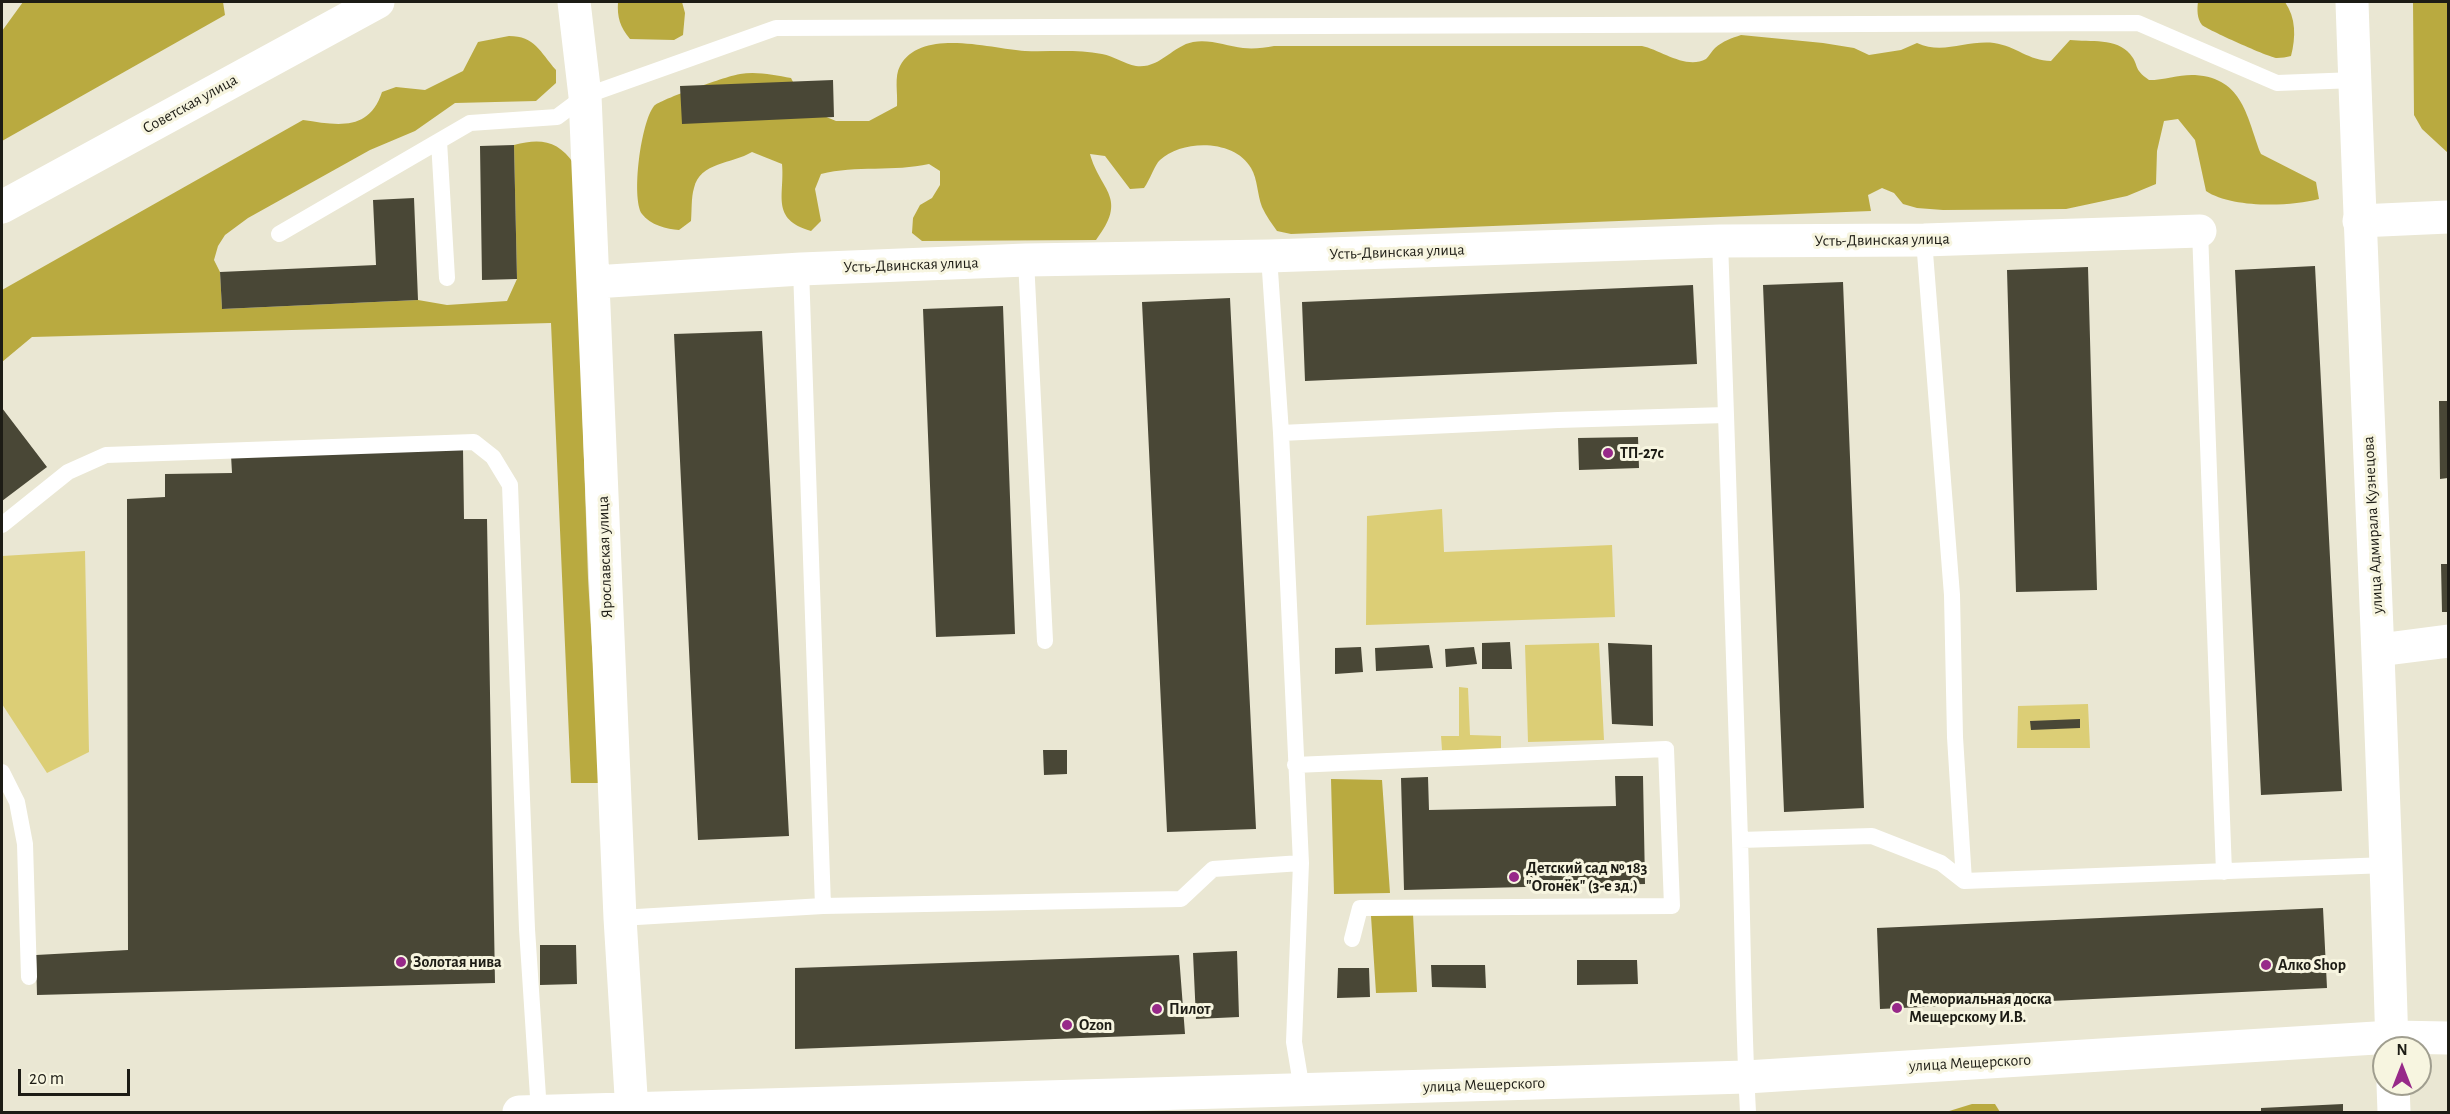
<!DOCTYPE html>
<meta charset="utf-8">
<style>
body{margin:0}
#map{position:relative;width:2450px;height:1114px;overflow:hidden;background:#eae7d3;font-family:"Alegreya Sans",sans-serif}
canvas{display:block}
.frame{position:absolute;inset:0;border:3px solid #1d1c15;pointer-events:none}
.north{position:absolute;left:2372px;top:1036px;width:60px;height:60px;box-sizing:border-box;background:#f7f5e0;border:2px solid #a09e8f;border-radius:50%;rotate:0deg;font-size:16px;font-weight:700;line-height:24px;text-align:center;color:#1d1c15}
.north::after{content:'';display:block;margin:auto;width:21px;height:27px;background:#972989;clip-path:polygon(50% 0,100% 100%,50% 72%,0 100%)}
.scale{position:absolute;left:18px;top:1069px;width:112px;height:27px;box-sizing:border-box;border:3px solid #1d1c15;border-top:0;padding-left:8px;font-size:18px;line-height:21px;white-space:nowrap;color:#1d1c15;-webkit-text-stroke:4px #f7f5e0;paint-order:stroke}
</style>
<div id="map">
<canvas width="2450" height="1114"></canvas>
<div class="frame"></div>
<div class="north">N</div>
<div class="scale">20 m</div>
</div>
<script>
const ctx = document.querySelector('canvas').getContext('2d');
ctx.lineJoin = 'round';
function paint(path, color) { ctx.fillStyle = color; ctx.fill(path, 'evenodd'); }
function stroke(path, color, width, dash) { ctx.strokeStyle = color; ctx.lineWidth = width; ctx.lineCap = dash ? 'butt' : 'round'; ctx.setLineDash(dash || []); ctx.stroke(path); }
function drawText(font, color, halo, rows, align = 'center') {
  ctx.font = font + ' "Alegreya Sans",sans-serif'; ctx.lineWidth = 6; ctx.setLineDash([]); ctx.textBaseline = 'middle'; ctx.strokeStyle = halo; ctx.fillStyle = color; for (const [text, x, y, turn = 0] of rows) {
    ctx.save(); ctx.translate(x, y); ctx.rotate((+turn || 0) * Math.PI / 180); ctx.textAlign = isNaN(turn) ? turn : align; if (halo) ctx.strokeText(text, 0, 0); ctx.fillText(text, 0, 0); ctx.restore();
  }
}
paint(new Path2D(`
 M 1442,509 L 1444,552 L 1612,545 L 1615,617 L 1366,625 L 1367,516 Z
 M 85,551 L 89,752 L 47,773 L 2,704 L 2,556 Z
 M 1599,643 L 1604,740 L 1528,742 L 1525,645 Z
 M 1459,687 L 1468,688 L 1470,735 L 1501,736 L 1501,751 L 1442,750 L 1441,736 L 1459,736 Z
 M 2088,704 L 2090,748 L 2017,748 L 2018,706 Z`), '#dcce76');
paint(new Path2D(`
 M 23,2 L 223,2 L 225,15 L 2,141 L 2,31 Z
 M 618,2 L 682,2 L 685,13 L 683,35 L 674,40 L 630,39 C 620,27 617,17 618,2 Z
 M 2198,2 L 2285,2 C 2296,18 2296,37 2291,56 C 2287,57 2281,58 2277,58 C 2270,58 2206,29 2202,25 C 2197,19 2197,9 2198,2 Z
 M 2413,2 L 2448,2 L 2448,153 L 2422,129 L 2414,115 Z
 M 1741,35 L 1823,43 L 1854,48 L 1869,55 L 1901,50 L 1917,43 C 1943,55 1966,40 1994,43 C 2016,46 2029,61 2051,61 L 2070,40 C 2090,42 2117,38 2130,54 C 2140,66 2132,68 2149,80 C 2165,80 2181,74 2195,75 C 2244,78 2247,119 2261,154 L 2316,182 L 2319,199 C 2289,207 2231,208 2206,191 L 2195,140 L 2178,119 L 2164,121 L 2157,151 L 2156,184 L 2127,196 L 2066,209 L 1943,210 L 1917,208 L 1903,204 L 1894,193 L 1882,188 L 1868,195 L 1871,211 L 1291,234 L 1277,231 C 1272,224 1266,216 1262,207 C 1257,194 1258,180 1251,168 C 1235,139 1182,139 1160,160 C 1155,164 1150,180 1144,188 L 1130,189 L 1105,156 L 1090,154 C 1100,191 1129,197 1096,240 L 922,241 L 912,233 L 913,218 L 920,205 L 932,198 L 940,185 L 940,171 L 929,164 C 894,172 856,165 821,174 L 815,189 L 821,221 L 811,231 C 770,219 785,195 782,164 L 752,152 C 732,164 700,162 694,188 C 691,198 692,210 691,221 L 679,230 C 667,229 650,225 642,214 C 631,197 641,122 654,106 C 659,100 730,75 740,74 C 756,71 775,75 791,78 L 807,109 L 836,121 L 869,121 L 897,106 C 898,93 894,77 900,66 C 921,27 992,49 1025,51 C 1050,52 1076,49 1102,54 C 1114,56 1124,64 1136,66 C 1160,69 1172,46 1193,42 C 1210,39 1227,46 1243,48 C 1253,49 1264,48 1274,46 L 1642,46 C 1661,50 1686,70 1706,59 C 1709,56 1712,51 1715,48 C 1723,41 1732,38 1741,35 Z
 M 509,36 C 535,36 540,52 556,70 L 556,83 L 536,101 L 455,103 L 415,131 L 370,150 L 248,218 L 225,235 L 218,246 L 214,260 L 220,272 L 222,309 L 418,300 L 447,305 L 507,301 L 517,279 L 514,145 C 540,138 558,140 574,164 L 588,578 L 600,783 L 571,783 L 551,323 L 32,337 L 2,362 L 2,290 L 303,120 C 337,125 369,132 382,92 L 396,87 L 425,90 L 463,71 L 478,42 Z
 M 1331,779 L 1382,780 L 1390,893 L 1334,894 Z
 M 1413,914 L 1417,992 L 1376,993 L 1371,916 Z
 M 1972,1104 L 1995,1104 L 2000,1112 L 1946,1112 Z`), '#b9aa40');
paint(new Path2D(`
 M 833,80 L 834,117 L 682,124 L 680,86 Z
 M 514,145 L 517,279 L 482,280 L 480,146 Z
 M 414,198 L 418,300 L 222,309 L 220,272 L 376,265 L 373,200 Z
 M 2315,266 L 2342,791 L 2261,795 L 2235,270 Z
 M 2088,267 L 2097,590 L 2016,592 L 2007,270 Z
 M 1843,282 L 1864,808 L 1784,812 L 1763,285 Z
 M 1693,285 L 1697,364 L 1305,381 L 1302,302 Z
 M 1230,298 L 1256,829 L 1167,832 L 1142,302 Z
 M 1003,306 L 1015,634 L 936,637 L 923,309 Z
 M 762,331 L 789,836 L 698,840 L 674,334 Z
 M 2439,401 L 2448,401 L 2448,478 L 2440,479 Z
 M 2,408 L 47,467 L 2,501 Z
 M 1638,437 L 1639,468 L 1579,470 L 1578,438 Z
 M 463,449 L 464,519 L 487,519 L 495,983 L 37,995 L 36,955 L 128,950 L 127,499 L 165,497 L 165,474 L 232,473 L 231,455 Z
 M 2441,564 L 2448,564 L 2448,612 L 2442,612 Z
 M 1510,642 L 1512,669 L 1482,669 L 1482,643 Z
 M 1608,643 L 1652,645 L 1653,726 L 1612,724 Z
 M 1429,645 L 1433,668 L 1376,671 L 1375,648 Z
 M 1361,647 L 1363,672 L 1335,674 L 1335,648 Z
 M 1474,647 L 1477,664 L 1446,667 L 1445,649 Z
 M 2080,719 L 2080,728 L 2031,730 L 2030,721 Z
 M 1043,750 L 1067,750 L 1067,774 L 1044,775 Z
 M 1615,776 L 1643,776 L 1645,884 L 1404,890 L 1401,778 L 1428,777 L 1429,810 L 1616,806 Z
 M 2323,908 L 2327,988 L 1880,1009 L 1877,928 Z
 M 540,945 L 576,945 L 577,984 L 540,985 Z
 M 1237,951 L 1239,1017 L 1196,1019 L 1193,953 Z
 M 1179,955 L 1185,1034 L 795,1049 L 795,968 Z
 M 1577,960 L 1637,960 L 1638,984 L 1577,985 Z
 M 1431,965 L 1485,965 L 1486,988 L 1432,987 Z
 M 1338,968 L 1369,968 L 1370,997 L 1337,998 Z
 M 2343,1104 L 2343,1112 L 2261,1112 L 2261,1108 Z`), '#494736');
stroke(new Path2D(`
 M 439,141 L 447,278
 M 2200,231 L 2224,872
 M 279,234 L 470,123 L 557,117 L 585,96 L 776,28 L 2138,23 L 2277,83 L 2355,80
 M 1924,240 L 1952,595 L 1955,737 L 1964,881
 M 1720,241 L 1726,415
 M 1269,256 L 1281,433 L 1301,863 L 1294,1042 L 1302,1090
 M 1026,260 L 1045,641
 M 801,269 L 823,906
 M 1281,433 L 1558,420 L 1726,415 L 1740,840
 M 2,525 L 68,472 L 106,455 L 474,442 L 493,457 L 510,485 L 527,929 L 539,1112
 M 1295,765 L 1666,749 L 1672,906 L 1360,908 L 1352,939
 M 2,772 L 17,802 L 25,844 L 29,977
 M 620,918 L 823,906 L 1181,899 L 1213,869 L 1301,863
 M 1748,1112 C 1743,1022 1743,931 1740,840 L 1872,836 L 1941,863 L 1964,881 L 2387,865`), '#fff', 16);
stroke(new Path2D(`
 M 574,2 L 585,96 L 620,918 L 632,1112
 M 2359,221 L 2448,217
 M 594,282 L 801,269 L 1026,260 L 1269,256 L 1720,241 L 1924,240 L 2200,231
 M 2379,650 L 2448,641
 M 519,1112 L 1746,1077 L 2392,1037 L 2448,1038`), '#fff', 33);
stroke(new Path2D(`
 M 2352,2 C 2364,350 2382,699 2392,1048
 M 2393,1084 L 2394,1112`), '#fff', 33);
stroke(new Path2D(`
 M 2,207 L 378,2`), '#fff', 33);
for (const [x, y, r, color] of [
 [1608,453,6,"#972989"],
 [1514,877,6,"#972989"],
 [401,962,6,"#972989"],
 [2266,965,6,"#972989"],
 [1897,1008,6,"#972989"],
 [1157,1009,6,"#972989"],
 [1067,1025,6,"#972989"]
]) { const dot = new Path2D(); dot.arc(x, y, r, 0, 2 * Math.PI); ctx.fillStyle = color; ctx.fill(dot); stroke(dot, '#f7f5e0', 2); }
drawText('16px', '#1d1c15', '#f7f5e0', [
 ["Советская улица",190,104,-29],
 ["Усть-Двинская улица",1882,240,-1],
 ["Усть-Двинская улица",1397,252,-2],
 ["Усть-Двинская улица",911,265,-2],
 ["улица Адмирала Кузнецова",2373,525,-93],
 ["Ярославская улица",605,557,-92],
 ["улица Мещерского",1970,1063,-3],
 ["улица Мещерского",1484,1085,-2]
]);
drawText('bold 16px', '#1d1c15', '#f7f5e0', [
 ["ТП-27c",1620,453],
 ["Детский сад № 183",1526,868],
 ["\"Огонёк\" (3-е зд.)",1526,886],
 ["Золотая нива",413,962],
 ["Алко Shop",2278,965],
 ["Мемориальная доска",1909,999],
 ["Мещерскому И.В.",1909,1017],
 ["Пилот",1169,1009],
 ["Ozon",1079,1025]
], 'left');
</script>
